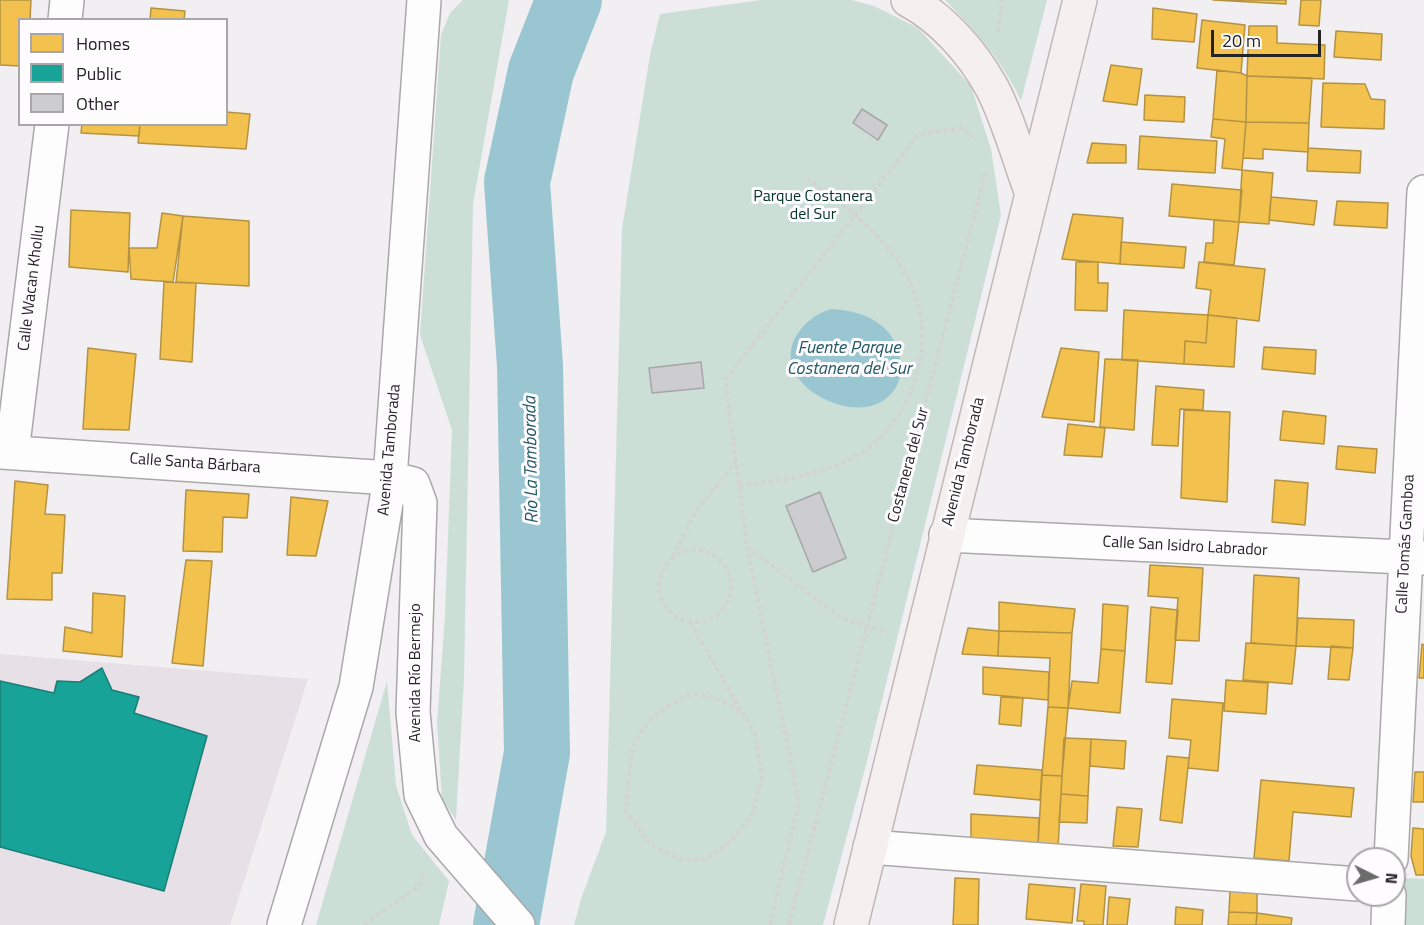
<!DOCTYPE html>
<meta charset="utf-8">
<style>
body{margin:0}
#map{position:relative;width:1424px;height:925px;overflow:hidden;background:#f1eff1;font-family:"Titillium Web",sans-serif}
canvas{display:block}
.legend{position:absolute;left:18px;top:18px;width:210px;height:108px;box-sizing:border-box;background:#fffcff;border:2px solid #a8a6a8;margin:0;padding:8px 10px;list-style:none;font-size:18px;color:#252425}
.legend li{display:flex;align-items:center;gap:12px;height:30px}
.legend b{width:30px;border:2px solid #a8a6a8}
.north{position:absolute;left:1346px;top:847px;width:60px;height:60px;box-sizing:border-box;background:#fffcff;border:2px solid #a8a6a8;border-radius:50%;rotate:95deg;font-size:16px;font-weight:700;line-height:24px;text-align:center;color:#252425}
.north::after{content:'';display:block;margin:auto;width:21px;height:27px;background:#6c6b6c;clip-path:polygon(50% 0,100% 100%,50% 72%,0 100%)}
.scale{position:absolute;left:1211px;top:30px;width:110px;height:27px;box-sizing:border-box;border:3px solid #252425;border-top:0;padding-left:8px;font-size:18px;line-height:21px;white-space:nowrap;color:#252425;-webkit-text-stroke:4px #fffcff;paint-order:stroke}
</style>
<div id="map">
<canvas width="1424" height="925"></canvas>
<ul class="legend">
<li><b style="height:16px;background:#f2c14e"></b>Homes</li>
<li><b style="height:16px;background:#17a398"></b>Public</li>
<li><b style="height:16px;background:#cdccce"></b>Other</li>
</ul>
<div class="north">N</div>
<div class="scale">20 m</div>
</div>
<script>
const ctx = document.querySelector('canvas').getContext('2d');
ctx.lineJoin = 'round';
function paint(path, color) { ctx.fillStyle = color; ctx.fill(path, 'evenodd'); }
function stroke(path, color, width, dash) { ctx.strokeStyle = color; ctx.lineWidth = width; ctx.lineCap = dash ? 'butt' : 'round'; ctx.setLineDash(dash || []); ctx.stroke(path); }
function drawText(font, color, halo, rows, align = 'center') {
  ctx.font = font + ' "Titillium Web",sans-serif'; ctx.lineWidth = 6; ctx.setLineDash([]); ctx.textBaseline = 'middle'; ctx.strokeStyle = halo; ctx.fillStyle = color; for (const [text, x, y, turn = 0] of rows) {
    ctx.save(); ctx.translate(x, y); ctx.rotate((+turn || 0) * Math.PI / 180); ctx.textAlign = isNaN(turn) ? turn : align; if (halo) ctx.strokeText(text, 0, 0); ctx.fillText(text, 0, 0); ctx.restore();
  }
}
paint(new Path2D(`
 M 0,654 L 308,679 L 230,925 L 0,925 Z`), '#e7e0e6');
paint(new Path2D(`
 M 463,0 L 509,0 L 473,204 L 464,679 L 456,820 L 442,799 L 437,723 L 445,616 L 452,430 L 420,335 L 441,35 L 450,13 Z
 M 761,0 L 851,0 L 874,6 L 918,28 L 971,86 L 991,149 L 1001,215 L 867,761 L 823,925 L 574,925 L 582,896 L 606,832 L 622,229 L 650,55 L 660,14 Z
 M 945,0 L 1047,0 L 1021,101 C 1003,61 975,31 945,0 Z
 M 387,681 L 396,785 L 412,835 L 449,881 L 439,925 L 316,925 Z
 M 1404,878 L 1424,879 L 1424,925 L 1402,925 Z`), '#ccdfd7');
paint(new Path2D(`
 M 831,309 C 848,310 864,313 878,323 C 900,337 910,374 891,394 C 867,421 817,403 799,379 C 777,350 803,317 831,309 Z`), '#9ac6d2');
const homes = new Path2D(`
 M 0,0 L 31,0 L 30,20 L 20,20 L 20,66 L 0,65 Z
 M 1213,0 L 1286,0 L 1286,4 Z
 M 1301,0 L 1321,0 L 1319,26 L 1299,25 Z
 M 151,8 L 185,11 L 184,20 L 150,20 Z
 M 1153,8 L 1197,14 L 1194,42 L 1152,39 Z
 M 1202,20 L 1245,25 L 1241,73 L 1197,68 Z
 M 1249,26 L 1277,26 L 1277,43 L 1325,45 L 1324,79 L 1247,76 Z
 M 1336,31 L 1382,34 L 1381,60 L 1334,57 Z
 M 1111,65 L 1142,69 L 1137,105 L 1103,101 Z
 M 1217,70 L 1241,73 L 1247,76 L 1246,122 L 1213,119 Z
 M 1247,76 L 1312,78 L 1309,123 L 1246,122 Z
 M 1323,83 L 1365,84 L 1371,99 L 1385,100 L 1384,129 L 1321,127 Z
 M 1145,95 L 1185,97 L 1184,122 L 1144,120 Z
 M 226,112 L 250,114 L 246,149 L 138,143 L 140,124 L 226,124 Z
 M 1213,119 L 1246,122 L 1242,170 L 1222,168 L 1225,139 L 1211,137 Z
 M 1246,122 L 1309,123 L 1308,152 L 1263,149 L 1263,159 L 1243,158 Z
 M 82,124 L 140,124 L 139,136 L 81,133 Z
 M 1140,136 L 1217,141 L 1215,173 L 1138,169 Z
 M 1092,143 L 1126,145 L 1126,163 L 1087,163 Z
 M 1308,148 L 1361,151 L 1360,173 L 1307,171 Z
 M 1242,170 L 1273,173 L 1269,224 L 1239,222 Z
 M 1172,184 L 1242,190 L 1239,222 L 1169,216 Z
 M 1271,197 L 1317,201 L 1314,225 L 1269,220 Z
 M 1337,201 L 1388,203 L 1387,228 L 1334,225 Z
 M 71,210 L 130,213 L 128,272 L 69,267 Z
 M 162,213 L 183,216 L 173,282 L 131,279 L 129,248 L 157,248 Z
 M 1073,214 L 1123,218 L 1120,264 L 1062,259 Z
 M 183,216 L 249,221 L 249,286 L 176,282 Z
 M 1214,220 L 1239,222 L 1234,265 L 1204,262 L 1206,243 L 1213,243 Z
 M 1121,242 L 1186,247 L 1184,268 L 1120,264 Z
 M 1076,262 L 1098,262 L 1098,283 L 1108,283 L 1107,311 L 1075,310 Z
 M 1199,262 L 1265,269 L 1259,321 L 1208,315 L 1211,290 L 1196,288 Z
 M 164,282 L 196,283 L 192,362 L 160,359 Z
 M 1124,310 L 1208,315 L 1206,343 L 1185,341 L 1184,364 L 1122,360 Z
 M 1208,315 L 1237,318 L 1234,367 L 1184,364 L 1185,341 L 1206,343 Z
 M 1264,347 L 1316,350 L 1315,374 L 1262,369 Z
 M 88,348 L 136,354 L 129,430 L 83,429 Z
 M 1061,348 L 1099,352 L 1094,422 L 1042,417 Z
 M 1105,359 L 1138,360 L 1134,430 L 1100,427 Z
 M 1156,386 L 1204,390 L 1203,410 L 1180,409 L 1178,446 L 1152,445 Z
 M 1184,410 L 1230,412 L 1227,502 L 1181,498 Z
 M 1283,411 L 1326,416 L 1324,444 L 1280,440 Z
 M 1068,424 L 1105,428 L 1102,457 L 1064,455 Z
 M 1338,446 L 1377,449 L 1375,473 L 1336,469 Z
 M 1275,480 L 1308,483 L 1305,525 L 1272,522 Z
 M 15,481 L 48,485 L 45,514 L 65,515 L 62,573 L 52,573 L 52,600 L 7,599 Z
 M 186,490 L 249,494 L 247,518 L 223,517 L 222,552 L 183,551 Z
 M 291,497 L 328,501 L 316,556 L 287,555 Z
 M 186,560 L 212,561 L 203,666 L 172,663 Z
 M 1150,565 L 1203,568 L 1199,641 L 1175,640 L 1178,598 L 1148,596 Z
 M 1254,575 L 1299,578 L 1296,646 L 1251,643 Z
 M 93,593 L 125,596 L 122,657 L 63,651 L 65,627 L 92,633 Z
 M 999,602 L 1075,609 L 1072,633 L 999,631 Z
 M 1103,604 L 1128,606 L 1125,651 L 1101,649 Z
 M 1151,607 L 1178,610 L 1172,684 L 1146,682 Z
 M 1298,618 L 1354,620 L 1353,648 L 1296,646 Z
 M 968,628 L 999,631 L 998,656 L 962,654 Z
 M 999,631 L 1072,633 L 1068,708 L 1048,707 L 1050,658 L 998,656 Z
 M 1246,643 L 1296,646 L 1292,684 L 1243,680 Z
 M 1422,644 L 1424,645 L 1424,678 L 1419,678 Z
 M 1331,646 L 1353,648 L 1349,680 L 1328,679 Z
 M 1101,649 L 1125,651 L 1120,713 L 1068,708 L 1072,681 L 1098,683 Z
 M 983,667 L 1049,672 L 1048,700 L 983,694 Z
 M 1226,680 L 1268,683 L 1266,714 L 1224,711 Z
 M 1001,697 L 1023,698 L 1021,726 L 999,724 Z
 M 1172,699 L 1223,703 L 1218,771 L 1188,768 L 1191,740 L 1169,738 Z
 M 1048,707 L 1068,708 L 1062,776 L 1042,775 Z
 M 1064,738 L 1091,739 L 1088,796 L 1061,794 Z
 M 1091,739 L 1126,741 L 1124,769 L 1090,766 Z
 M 1167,756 L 1189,758 L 1182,823 L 1160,820 Z
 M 977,765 L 1042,770 L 1040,800 L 974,794 Z
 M 1415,772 L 1424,772 L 1424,802 L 1413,802 Z
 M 1042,775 L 1062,776 L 1058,848 L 1038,846 Z
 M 1261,780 L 1354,788 L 1351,817 L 1293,812 L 1289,861 L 1254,858 Z
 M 1061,794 L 1088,796 L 1087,823 L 1059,822 Z
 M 1117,807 L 1142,809 L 1138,847 L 1113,846 Z
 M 971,814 L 1039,818 L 1038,846 L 971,840 Z
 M 1413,828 L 1424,829 L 1424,875 L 1416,875 L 1411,856 Z
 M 955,878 L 979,879 L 978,925 L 953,925 Z
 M 1029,884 L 1075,888 L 1072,923 L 1026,919 Z
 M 1081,884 L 1106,886 L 1103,925 L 1084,925 L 1084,921 L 1077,921 Z
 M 1230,891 L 1257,892 L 1257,913 L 1229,912 Z
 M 1109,897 L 1130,899 L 1127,925 L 1107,925 Z
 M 1176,907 L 1203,910 L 1202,925 L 1175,925 Z
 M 1229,912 L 1257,913 L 1256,925 L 1228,925 Z
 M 1257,913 L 1292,918 L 1291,925 L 1256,925 Z`);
paint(homes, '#f2c14e');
stroke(homes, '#b49242', 1.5);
const public = new Path2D(`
 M 102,668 L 112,690 L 139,697 L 134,713 L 207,736 L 164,891 L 0,847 L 0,681 L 54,693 L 57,681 L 80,682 Z`);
paint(public, '#17a398');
stroke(public, '#1b7d76', 1.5);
stroke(new Path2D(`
 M 506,925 L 537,753 L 530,366 L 517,182 L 541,71 L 569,0`), '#9ac6d2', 66);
const building = new Path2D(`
 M 862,109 L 887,125 L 878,140 L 853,123 Z
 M 701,362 L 704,388 L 652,393 L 649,368 Z
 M 820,492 L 846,558 L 813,572 L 786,506 Z`);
paint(building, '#cdccce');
stroke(building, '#a7a6a7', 1.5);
const minor = new Path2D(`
 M 65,20 L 67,0
 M 0,452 L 390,478
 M 12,452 L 52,124
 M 946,535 L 1424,558
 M 870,847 L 1358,884
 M 1391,859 L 1424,192
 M 1388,925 L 1389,895`);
const secondary = new Path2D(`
 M 390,478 L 413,484 L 420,503 L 413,712 L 421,795 L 441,836 L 518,925
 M 284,925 L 356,687 L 390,478 L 424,0`);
const primary = new Path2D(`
 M 908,0 C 942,18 972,52 991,86 C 1007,115 1019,159 1031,191
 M 851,925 L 1080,0`);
stroke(minor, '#aaa8aa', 36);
stroke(secondary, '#aaa8aa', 36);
stroke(primary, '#c2b7b7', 36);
stroke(new Path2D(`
 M 998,32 L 1002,0
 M 739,485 C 775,481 812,477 845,462 C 875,449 897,423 910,394 C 951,297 884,230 807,179
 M 747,547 L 841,618 L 887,633
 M659 586a36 36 0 1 1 72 0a36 36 0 1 1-72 0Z
 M 672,557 L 697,510 L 736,462
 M 690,622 L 741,711
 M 694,694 L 716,698 L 742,712 L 755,734 L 762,779 L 751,818 L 726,845 L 706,859 L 680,859 L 651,845 L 626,811 C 628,795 629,758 634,745 C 644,721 670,701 694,694 Z
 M 364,925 L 419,886 L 425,873
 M 770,925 L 799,802 L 747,546 L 725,380 L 919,134 L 962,128 L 973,137
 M 789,925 L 986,171`), '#d4d3d4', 4, [4.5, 3]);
stroke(minor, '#fdfdfd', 33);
stroke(secondary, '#fdfdfd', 33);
stroke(primary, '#f5f0ef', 33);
drawText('16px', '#013423', '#fffcff', [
 ["Parque Costanera",813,197],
 ["del Sur",813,215]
]);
drawText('16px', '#252425', '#fffcff', [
 ["Calle Wacan Khollu",32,288,-83],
 ["Avenida Tamborada",390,450,-85],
 ["Avenida Tamborada",964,462,-76],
 ["Calle Santa Bárbara",195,464,4],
 ["Costanera del Sur",909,465,-75],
 ["Calle Tomás Gamboa",1406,544,-87],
 ["Calle San Isidro Labrador",1185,547,3],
 ["Avenida Río Bermejo",416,673,-90]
]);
drawText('italic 18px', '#235a66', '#fffcff', [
 ["Fuente Parque",849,349],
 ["Costanera del Sur",849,370],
 ["Río La Tamborada",532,460,-91]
]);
</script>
